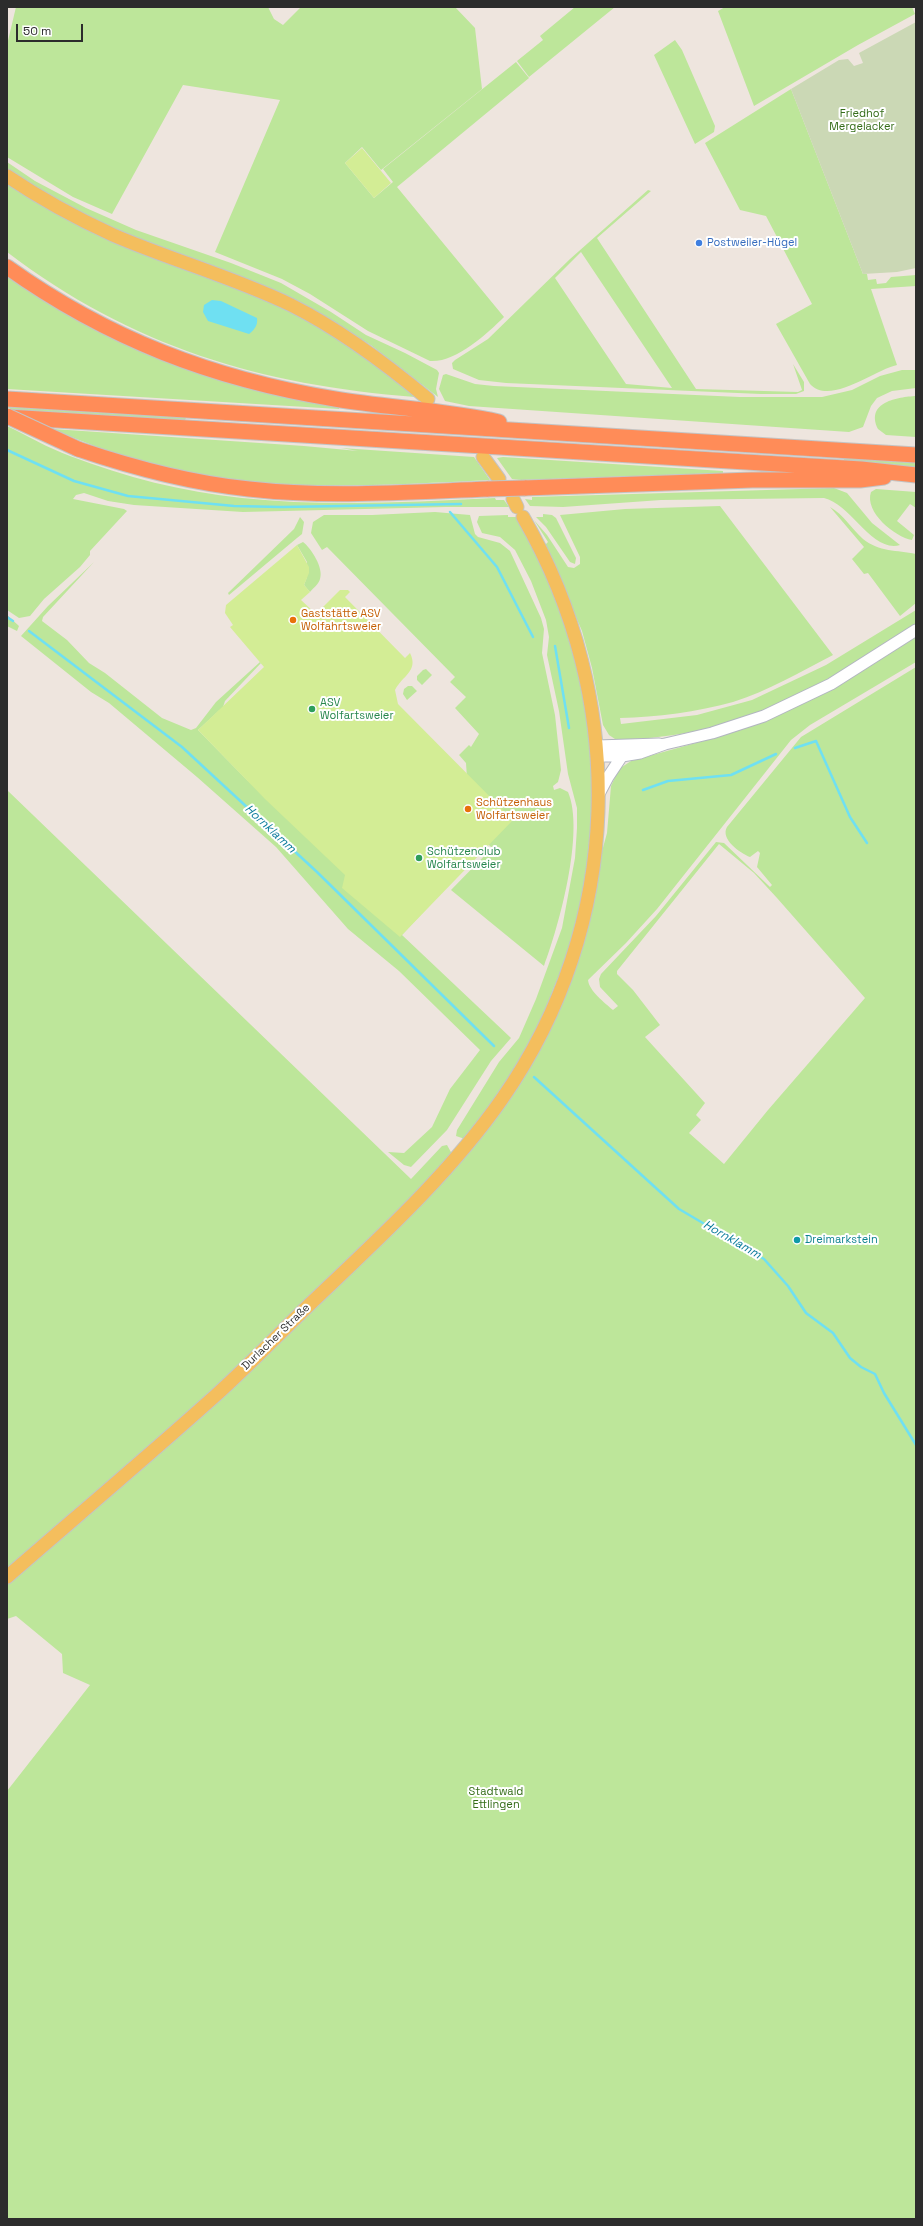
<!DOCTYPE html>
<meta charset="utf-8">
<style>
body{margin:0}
#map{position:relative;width:923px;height:2226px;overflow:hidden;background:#eee5de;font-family:"Space Grotesk",sans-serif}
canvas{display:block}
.frame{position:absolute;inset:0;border:8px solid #2c2c2c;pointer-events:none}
.scale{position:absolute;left:16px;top:24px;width:67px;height:18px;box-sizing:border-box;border:2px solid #2c2c2c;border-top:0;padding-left:5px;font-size:12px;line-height:14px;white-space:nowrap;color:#2c2c2c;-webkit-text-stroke:3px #fff;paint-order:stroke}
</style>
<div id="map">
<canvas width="923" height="2226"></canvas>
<div class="frame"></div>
<div class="scale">50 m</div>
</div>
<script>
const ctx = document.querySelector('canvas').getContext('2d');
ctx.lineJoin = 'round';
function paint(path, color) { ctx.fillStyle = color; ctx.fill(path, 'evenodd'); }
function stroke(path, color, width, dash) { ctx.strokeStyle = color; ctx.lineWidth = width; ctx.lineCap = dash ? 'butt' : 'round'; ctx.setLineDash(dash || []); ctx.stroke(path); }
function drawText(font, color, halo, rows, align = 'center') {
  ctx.font = font + ' "Space Grotesk",sans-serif'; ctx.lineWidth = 4; ctx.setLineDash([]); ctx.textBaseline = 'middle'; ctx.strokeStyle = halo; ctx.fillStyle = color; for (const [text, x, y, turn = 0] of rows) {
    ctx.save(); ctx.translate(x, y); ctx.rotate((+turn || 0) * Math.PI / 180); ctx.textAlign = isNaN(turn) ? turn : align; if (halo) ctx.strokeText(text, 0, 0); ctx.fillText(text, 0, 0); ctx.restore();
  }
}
paint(new Path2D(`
 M 16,7 L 268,7 L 274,19 L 283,25 L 301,7 L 455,7 L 475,28 L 482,89 L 381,170 L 362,147 L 345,163 L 374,198 L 393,182 L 383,169 L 516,62 L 529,78 L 397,187 L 504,317 C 487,334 455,363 430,361 L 368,331 L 310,294 L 282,279 L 215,252 L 280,100 L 183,85 L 112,214 L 73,197 L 7,157 L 7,45 Z
 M 575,7 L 615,7 L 529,77 L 517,61 L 543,40 L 540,36 Z
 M 725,7 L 912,7 L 915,14 L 858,45 L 754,106 L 718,11 Z
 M 675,40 L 682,50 L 715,126 L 714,132 L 695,144 L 654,55 Z
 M 791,89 L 863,274 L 867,274 L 868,280 L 876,279 L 877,284 L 886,283 L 891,277 L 916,275 L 916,286 L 871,289 L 897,365 C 874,370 830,406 810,384 L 776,324 L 812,304 L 766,216 L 740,210 L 705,143 Z
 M 7,162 L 35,181 L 86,208 L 136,230 L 231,263 L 281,283 L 331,312 L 366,335 L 405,353 L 437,370 L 439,373 L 436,389 L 438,397 L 372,346 L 335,322 L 120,232 L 54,200 L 7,170 Z
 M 7,184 L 55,213 L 87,229 L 274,303 L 337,337 L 402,383 L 415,397 C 261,385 132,347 7,252 Z
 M 648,190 L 651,191 L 597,238 L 696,389 L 798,392 L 802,390 L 801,387 L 793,364 L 804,382 L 804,391 L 796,394 L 761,394 L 506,383 L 479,380 L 453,369 L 452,363 L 455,360 L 488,339 L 570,259 ZM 581,252 L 672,388 L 626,384 L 555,278 Z
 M 7,275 C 66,315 129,352 198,373 C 244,388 292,397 339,407 L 339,409 L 7,389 Z
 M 902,370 L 916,370 L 916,388 L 892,391 L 877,398 L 871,406 L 863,427 L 849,432 L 469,406 L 445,401 L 439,389 L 443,375 L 446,374 L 475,384 L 494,386 L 740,397 L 822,397 L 852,390 L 880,376 Z
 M 916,396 L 916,437 L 886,435 L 878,429 C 865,402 898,397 916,396 Z
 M 7,407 L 185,417 L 186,418 L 185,420 L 12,410 Z
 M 7,426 C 28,436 48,448 70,456 C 125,477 183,492 242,498 C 326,507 411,502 495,498 L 496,500 L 504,500 L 509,507 L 446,507 L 243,512 L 134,505 L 108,501 L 84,493 L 76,495 L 73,499 L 124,509 L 127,511 L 90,551 L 90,555 L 80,567 L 44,599 L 30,616 L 19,618 L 7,610 Z
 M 53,429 L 304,446 L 358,451 L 341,448 L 474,457 L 490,480 C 409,484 326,489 243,482 C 178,476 112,455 53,429 Z
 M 503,457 L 723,471 L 723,473 L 521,480 L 512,479 L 497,458 Z
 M 844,458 L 916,463 L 916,467 L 844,463 Z
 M 834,488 L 847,493 L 872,523 L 900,545 C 872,553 851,504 824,498 L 661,500 L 563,507 L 530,506 L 525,499 L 532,500 L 532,497 Z
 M 876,489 L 916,492 L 916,508 L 910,504 L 897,521 L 914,535 L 912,540 C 895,537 864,512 871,492 Z
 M 720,506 L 833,655 C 800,672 768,691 733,702 C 697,712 657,717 620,718 L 621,724 L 697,715 L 752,700 L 826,665 L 916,610 L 916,624 C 826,686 729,741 615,739 L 609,735 L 603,725 L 592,668 L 582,631 L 545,545 L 548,542 L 534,520 L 547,535 L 568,567 L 574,568 L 580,564 L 580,557 L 560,515 L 625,509 Z
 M 830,507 C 844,515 851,528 863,539 C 879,552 897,550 916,554 L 916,603 L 900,616 L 868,573 L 864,574 L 852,559 L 864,547 Z
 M 435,512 L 470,515 L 475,534 L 478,537 L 500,543 L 510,551 L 541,618 L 544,629 L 542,653 L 555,715 L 561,770 L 558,782 L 553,786 L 554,790 L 560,788 L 568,792 C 585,832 559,926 544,966 L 451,890 L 492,848 L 488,844 L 493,839 L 467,778 L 466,763 L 459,755 L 469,745 L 471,747 L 479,734 L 455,708 L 466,697 L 450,682 L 455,677 L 327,547 L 322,550 L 311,533 L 313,522 L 324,515 L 372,515 Z
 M 543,514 L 552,515 L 556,518 L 576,558 L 575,564 L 570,562 L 546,527 L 536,517 L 543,517 Z
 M 508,515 L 508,517 L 518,517 C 531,546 548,575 559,605 C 595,710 605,830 574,937 C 569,954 561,971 554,987 C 543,1017 530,1047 513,1074 C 498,1097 481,1117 465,1139 L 456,1136 L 457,1130 L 499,1062 L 519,1038 L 536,999 L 562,928 L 575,858 L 577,828 L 577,808 L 568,774 L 559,711 L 547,655 L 549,637 L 546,620 L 531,581 L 515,550 L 500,537 L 482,533 L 477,522 L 479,516 Z
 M 300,517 L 304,522 L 302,534 L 297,538 L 229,595 L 228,593 L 294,529 Z
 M 303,542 C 311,548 324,568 320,579 C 319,584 313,588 310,592 L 304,585 L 307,577 L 307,562 L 297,545 Z
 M 94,562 L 43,617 L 42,621 L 67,640 L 89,663 L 105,673 L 162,718 L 191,730 L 196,728 L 216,702 L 260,662 L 261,663 L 225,701 L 223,707 L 198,730 L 247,780 L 429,906 L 402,935 L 511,1038 L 491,1061 L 447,1130 L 411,1167 L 404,1165 L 388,1152 L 404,1153 L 432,1127 L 450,1089 L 480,1050 L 399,971 L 348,929 L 276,847 L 197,777 L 109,703 L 91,692 L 21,636 L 48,606 Z
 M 7,615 L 19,626 L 17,631 L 7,626 Z
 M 916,637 L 916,662 L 810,725 L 791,740 L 657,909 L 626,943 L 588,980 C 589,991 605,1003 613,1010 L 618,1006 L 600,987 L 599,979 L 601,974 L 656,916 L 716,842 L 724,843 L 770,887 L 772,885 L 757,867 L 760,853 L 758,851 L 750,857 C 740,853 720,839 727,827 L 801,737 L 916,667 L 916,2219 L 7,2219 L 7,1791 L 90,1685 L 63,1673 L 62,1654 L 16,1616 L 7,1619 L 7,790 L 411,1179 L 442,1146 L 447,1145 L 452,1154 L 516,1088 L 547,1032 L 598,866 L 607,833 L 611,786 L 619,769 L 631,761 L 710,739 L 777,716 L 833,689 ZM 719,844 L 754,873 L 777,898 L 865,998 L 768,1110 L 724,1164 L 689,1133 L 701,1120 L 696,1115 L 705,1103 L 645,1037 L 660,1025 L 633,990 L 617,974 L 617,971 Z
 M 426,669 L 432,675 L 422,685 L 417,680 L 417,676 L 423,670 Z
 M 408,686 L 412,686 L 417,691 L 407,700 L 403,694 L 404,689 Z`), '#bde69a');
paint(new Path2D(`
 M 916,22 L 916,268 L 897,272 L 863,274 L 791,89 L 839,60 L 848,59 L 854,66 L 863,63 L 859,53 Z`), '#cbd8b5');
paint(new Path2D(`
 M 362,148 L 391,183 L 374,198 L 345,163 Z
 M 297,545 L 309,567 L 309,573 L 304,585 L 310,592 L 301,600 L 316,614 L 340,590 L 348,590 L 350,592 L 345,597 L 405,658 L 410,653 C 419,671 402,676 395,690 L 398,704 L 513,820 L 400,937 L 342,888 L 345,875 L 265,799 L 198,730 L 264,667 L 230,627 L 233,625 L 225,613 L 226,605 Z`), '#d3ed95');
paint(new Path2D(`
 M 212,300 L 221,301 L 257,318 C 258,325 255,329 249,334 L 208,321 L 203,312 L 204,305 Z`), '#6fe0f2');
stroke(new Path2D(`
 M 7,450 L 74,481 L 128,496 L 234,506 L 282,507 L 461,504
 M 450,512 L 497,567 L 533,637
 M 7,617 L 13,621
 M 29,631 L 182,747 L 317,872 L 494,1046
 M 555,646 L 569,728
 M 795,748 L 816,741 L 850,817 L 867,843
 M 643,790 L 668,781 L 731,775 L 776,754
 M 534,1077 L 679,1209 L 764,1259 L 788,1286 L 806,1313 L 833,1333 L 850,1358 L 861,1367 L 875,1374 L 884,1393 L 916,1445`), '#6fe0f2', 2.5);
const secondary = new Path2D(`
 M 597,746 L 659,744
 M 598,756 L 622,756 L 640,753 L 665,744 L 712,733 L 764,716 L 831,684 L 916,630
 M 599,794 L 608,777 L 622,756`);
const primary = new Path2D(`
 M 7,176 C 41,199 76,218 113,235 C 171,260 233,277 291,305 C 341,330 385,363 428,399
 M 483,457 L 499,479
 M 513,499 L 517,507
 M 7,1577 C 76,1517 147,1457 215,1396 C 247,1367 278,1335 309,1305 C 376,1241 449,1175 502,1099 C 624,924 629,700 523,517`);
const motorway = new Path2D(`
 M 7,267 C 108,339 213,379 335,399 C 389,408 445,410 499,422
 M 7,399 L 916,455
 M 7,417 L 861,469 L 916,475
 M 78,449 C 134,468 190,483 249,489 C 328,498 409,492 488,489
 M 525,488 L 752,480 L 860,480 L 884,477`);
stroke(secondary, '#b2b6c0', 13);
stroke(primary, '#c4c4c4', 15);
stroke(motorway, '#c4c4c4', 17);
stroke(secondary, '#fff', 11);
stroke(primary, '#f4be5d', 13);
stroke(motorway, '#ff8c58', 15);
const motorwayBridge = new Path2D(`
 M 7,416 L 78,449
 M 488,489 L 525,488`);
stroke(motorwayBridge, '#c4c4c4', 17, []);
stroke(motorwayBridge, '#ff8c58', 15);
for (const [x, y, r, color] of [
 [699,243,4,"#3f7fe0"],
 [293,620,4,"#e8710a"],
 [312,709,4,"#2e9e5b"],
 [468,809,4,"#e8710a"],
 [419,858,4,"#2e9e5b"],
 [797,1240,4,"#0f9aa8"]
]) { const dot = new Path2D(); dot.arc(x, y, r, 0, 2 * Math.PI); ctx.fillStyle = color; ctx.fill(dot); stroke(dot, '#fff', 1.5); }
drawText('11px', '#356d19', '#fff', [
 ["Friedhof",862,114],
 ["Mergelacker",862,127],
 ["Stadtwald",496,1792],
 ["Ettlingen",496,1805]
]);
drawText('11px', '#366cbe', '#fff', [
 ["Postweiler-Hügel",707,243]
], 'left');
drawText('11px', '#c56008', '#fff', [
 ["Gaststätte ASV",301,614],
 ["Wolfahrtsweier",301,627],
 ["Schützenhaus",476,803],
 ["Wolfartsweier",476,816]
], 'left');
drawText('11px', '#27864d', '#fff', [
 ["ASV",320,703],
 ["Wolfartsweier",320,716],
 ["Schützenclub",427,852],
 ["Wolfartsweier",427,865]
], 'left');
drawText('11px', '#0d838f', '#fff', [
 ["Dreimarkstein",805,1240]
], 'left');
drawText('11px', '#2c2c2c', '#fff', [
 ["Durlacher Straße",276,1337,-44]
]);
drawText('italic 12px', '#0a7b9b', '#fff', [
 ["Hornklamm",270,829,43],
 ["Hornklamm",732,1240,30]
]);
</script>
